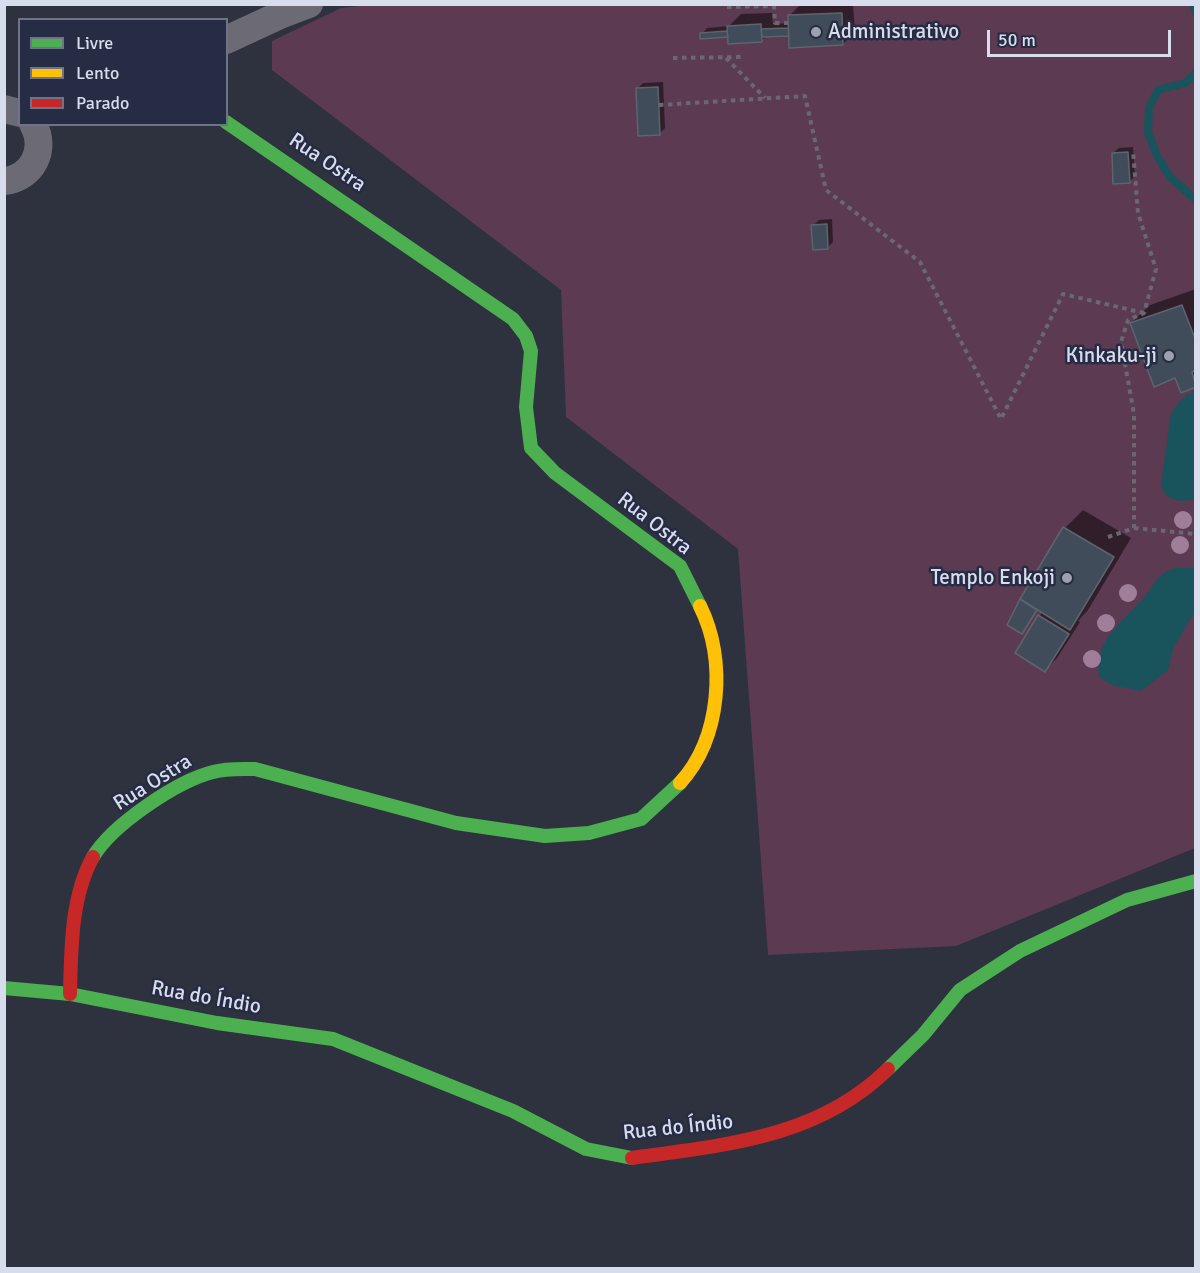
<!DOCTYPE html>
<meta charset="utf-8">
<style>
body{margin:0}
#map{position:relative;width:1200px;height:1273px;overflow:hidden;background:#2e313e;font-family:Signika,sans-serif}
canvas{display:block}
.frame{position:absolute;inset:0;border:6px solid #d8dded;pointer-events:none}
.legend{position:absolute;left:18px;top:18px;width:210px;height:108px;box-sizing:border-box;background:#272c45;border:2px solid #6e7388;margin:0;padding:8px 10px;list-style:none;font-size:18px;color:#d8dded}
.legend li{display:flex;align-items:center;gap:12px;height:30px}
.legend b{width:30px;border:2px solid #6e7388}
.scale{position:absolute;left:987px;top:30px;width:184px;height:27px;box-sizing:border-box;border:3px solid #d8dded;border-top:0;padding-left:8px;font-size:18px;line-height:21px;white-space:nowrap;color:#d8dded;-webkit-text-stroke:4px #272c45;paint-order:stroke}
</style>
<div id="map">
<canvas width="1200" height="1273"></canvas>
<div class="frame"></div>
<ul class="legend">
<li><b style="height:8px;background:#4caf50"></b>Livre</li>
<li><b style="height:8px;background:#ffc107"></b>Lento</li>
<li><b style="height:8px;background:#c62828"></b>Parado</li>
</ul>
<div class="scale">50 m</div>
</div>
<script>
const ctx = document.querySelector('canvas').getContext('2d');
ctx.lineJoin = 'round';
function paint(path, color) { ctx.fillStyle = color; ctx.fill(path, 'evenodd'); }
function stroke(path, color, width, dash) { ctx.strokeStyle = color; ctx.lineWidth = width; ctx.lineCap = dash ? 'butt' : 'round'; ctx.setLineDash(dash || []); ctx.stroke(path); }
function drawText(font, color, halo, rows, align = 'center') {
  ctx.font = font + ' Signika,sans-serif'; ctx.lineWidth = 5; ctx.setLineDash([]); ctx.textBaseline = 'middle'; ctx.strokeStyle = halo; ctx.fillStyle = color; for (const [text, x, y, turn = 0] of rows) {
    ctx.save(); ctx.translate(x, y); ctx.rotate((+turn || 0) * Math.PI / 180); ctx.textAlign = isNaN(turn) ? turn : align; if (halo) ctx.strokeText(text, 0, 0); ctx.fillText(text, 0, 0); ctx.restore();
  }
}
paint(new Path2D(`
 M 366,5 L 1195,5 L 1195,848 L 956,946 L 768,955 L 738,549 L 566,417 L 561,290 L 272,70 L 272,41 L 341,8 Z`), '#5b3a52');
paint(new Path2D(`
 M 1195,390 L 1195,500 L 1180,501 L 1167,497 L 1161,486 L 1171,413 L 1181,400 Z
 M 1176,568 L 1195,568 L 1195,611 L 1173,649 L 1168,670 L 1141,691 L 1112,685 L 1099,677 C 1094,639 1122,623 1143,599 C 1154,586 1158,572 1176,568 Z`), '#19545d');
paint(new Path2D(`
 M 801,4 L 853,4 L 855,32 L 843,44 L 790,34 L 767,35 L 761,41 L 729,33 L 727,35 L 702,34 L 707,28 L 729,26 L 741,14 L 772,13 L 773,24 L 790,23 L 789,16 Z
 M 663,82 L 665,128 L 659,134 L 637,89 L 643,83 Z
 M 1133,147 L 1135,176 L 1129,182 L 1113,153 L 1119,148 Z
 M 832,219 L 833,242 L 827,248 L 813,226 L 819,220 Z
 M 1196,289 L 1196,385 L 1176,376 L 1131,323 L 1150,305 Z
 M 1083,510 L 1131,538 L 1088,610 L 1078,621 L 1080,622 L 1057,658 L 1045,670 L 1039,616 L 1043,612 L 1038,609 L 1022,632 L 1022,600 L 1065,528 Z`), '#0007');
stroke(new Path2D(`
 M 1193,4 L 1196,13
 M 1196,73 L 1185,83 L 1158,90 L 1149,108 L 1148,132 L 1157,156 L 1170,177 L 1196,200`), '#19545d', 8);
const building = new Path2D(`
 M 842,13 L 843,45 L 789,48 L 788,15 Z
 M 761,24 L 762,42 L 728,44 L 727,26 Z
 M 788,28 L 789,36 L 762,37 L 761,29 Z
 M 727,31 L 728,37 L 700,39 L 700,33 Z
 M 658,87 L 660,135 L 638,136 L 636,88 Z
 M 1128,152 L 1130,183 L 1113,184 L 1112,153 Z
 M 827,224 L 828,249 L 813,250 L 811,225 Z
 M 1182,305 L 1196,341 L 1196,370 L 1192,372 L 1196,387 L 1181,393 L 1175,378 L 1154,387 L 1130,323 Z
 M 1063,527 L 1114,557 L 1070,630 L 1020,599 Z
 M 1020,599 L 1037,610 L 1022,634 L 1007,625 Z
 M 1038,615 L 1069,634 L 1045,672 L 1015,653 Z`);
paint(building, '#414c5a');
stroke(building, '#5d646e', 1.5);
stroke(new Path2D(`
 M 774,5 L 775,23 L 788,23
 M 727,7 L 774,6
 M 673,58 L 744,57
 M 726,58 L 765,98
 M 659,105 L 805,96 L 826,190 L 920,262 L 1001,419 L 1063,294 L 1144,313
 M 1134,528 L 1196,534
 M 1108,537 L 1134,528 L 1134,414 L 1121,342 L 1128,320 L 1144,313 L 1156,269 L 1138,213 L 1133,151`), '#696871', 4, [4.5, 4.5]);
stroke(new Path2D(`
 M 226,40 L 280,15 L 309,4
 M 4,109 L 20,113
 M 4,181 C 33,178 47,149 33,124`), '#6c6a74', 28);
stroke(new Path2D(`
 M 226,122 L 513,319 L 526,336 L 531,351 L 526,407 L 531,448 L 555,473 L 680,566 L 700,606
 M 93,857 C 112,825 177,781 213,772 C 227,768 241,769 255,769 L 456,823 L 545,836 L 589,833 L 641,819 L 680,783
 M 4,988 L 70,994 L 217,1023 L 333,1039 L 513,1111 L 586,1149 L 632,1158
 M 888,1069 L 923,1035 L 960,990 L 1020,951 L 1127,900 L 1196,881`), '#4caf50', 14);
stroke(new Path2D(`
 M 680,783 C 721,738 727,660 700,606`), '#ffc107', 14);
stroke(new Path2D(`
 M 70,994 C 71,950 71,896 93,857
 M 632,1158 C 725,1145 818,1138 888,1069`), '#c62828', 14);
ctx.fillStyle = '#9f7e9a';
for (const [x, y] of [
 [1183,520],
 [1180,545],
 [1128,593],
 [1106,623],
 [1092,659]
]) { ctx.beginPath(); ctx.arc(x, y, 9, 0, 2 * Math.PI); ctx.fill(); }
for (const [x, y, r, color] of [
 [816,32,6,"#9ca1b0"],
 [1169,356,6,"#9ca1b0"],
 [1067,578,6,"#9ca1b0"]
]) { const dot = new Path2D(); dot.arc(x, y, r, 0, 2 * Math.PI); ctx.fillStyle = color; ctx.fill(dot); stroke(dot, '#272c45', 2); }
drawText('21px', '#d8dded', '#272c45', [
 ["Administrativo",828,32,"left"],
 ["Kinkaku-ji",1157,356],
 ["Templo Enkoji",1055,578]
], 'right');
drawText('21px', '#d8dded', '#272c45', [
 ["Rua Ostra",327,163,34],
 ["Rua Ostra",654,524,38],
 ["Rua Ostra",153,783,-32],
 ["Rua do Índio",206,998,10],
 ["Rua do Índio",678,1128,-6]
]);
</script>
